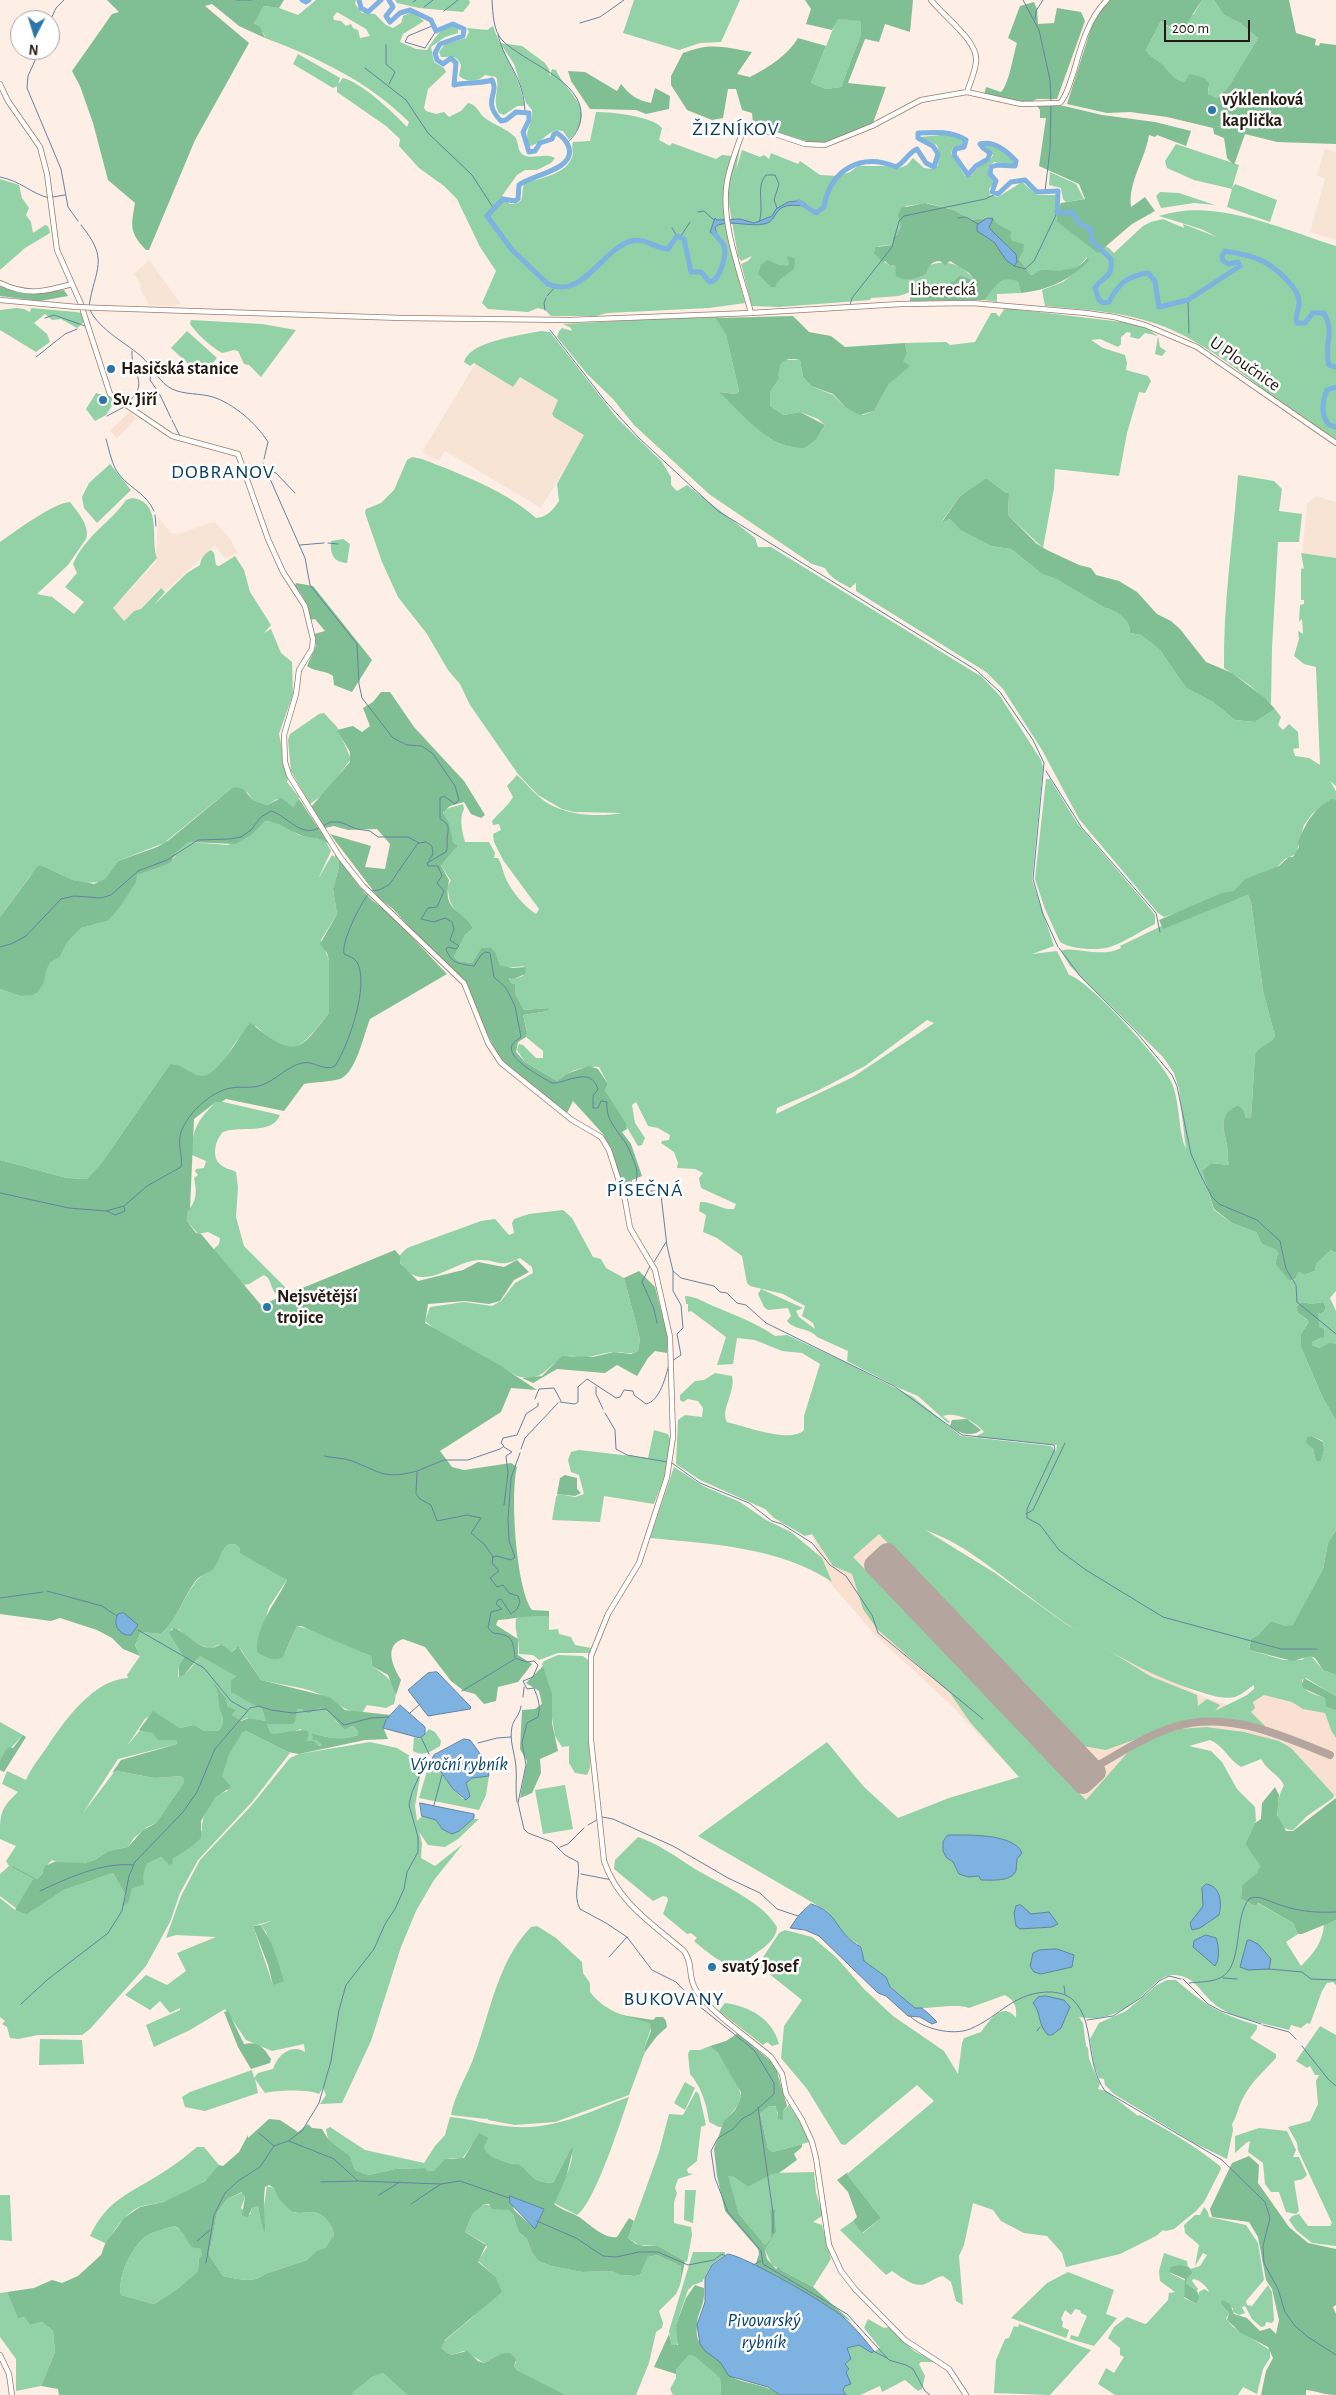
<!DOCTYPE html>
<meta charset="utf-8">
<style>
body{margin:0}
#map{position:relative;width:1336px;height:2395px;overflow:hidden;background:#fdeee6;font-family:"Alegreya Sans",sans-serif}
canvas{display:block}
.north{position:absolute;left:10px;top:10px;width:50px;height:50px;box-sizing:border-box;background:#fff;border:1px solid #a7a39f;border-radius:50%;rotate:185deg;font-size:14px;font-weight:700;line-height:20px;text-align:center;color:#241810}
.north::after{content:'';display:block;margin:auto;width:18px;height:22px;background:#2b75a9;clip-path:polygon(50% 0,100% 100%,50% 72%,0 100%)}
.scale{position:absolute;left:1164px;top:20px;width:86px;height:22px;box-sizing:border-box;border:2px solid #241810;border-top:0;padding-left:6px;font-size:15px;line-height:18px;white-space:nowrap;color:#241810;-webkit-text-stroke:4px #fff;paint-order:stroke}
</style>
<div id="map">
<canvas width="1336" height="2395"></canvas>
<div class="north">N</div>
<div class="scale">200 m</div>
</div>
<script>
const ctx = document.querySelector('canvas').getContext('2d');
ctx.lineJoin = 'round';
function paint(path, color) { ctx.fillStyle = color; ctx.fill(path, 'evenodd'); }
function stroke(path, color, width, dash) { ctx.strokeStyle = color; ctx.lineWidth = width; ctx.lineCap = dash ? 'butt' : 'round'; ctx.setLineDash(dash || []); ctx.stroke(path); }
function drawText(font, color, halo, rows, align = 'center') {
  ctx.font = font + ' "Alegreya Sans",sans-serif'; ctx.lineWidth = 5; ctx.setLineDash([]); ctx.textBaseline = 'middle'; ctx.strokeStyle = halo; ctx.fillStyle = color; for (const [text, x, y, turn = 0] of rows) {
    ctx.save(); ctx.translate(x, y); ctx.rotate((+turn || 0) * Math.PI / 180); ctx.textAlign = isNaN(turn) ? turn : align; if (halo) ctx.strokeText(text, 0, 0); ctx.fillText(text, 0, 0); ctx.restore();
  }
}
paint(new Path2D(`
 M 1325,148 L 1336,152 L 1336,240 L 1310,232 L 1325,179 L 1317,175 Z
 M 149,260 L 181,304 L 172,306 L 149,305 L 140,288 L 141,284 L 134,274 Z
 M 475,364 L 513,387 L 519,377 L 559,400 L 551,415 L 585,435 L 541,508 L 445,451 L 439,461 L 422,452 Z
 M 1316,496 L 1336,502 L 1336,558 L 1302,553 L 1307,504 Z
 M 158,517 L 171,533 L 178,534 L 213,522 L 216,523 L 230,539 L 238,553 L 225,559 L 215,545 L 165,592 L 161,588 L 158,589 L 140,610 L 134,611 L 124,621 L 113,608 L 156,562 Z`), '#f7e4d4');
paint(new Path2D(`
 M 130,411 L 136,419 L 117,438 L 110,431 Z
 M 829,1486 L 929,1531 L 1029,1599 L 1127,1660 L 1204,1697 L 1228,1705 L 1269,1685 L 1336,1685 L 1336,1796 L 1307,1816 L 1293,1830 L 1287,1829 L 1282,1824 L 1279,1795 L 1284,1786 L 1281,1779 L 1265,1766 L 1261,1759 L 1252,1761 L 1210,1740 L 1163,1743 L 1085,1802 L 1019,1777 L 949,1703 L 875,1635 L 827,1579 L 812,1534 Z`), '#f9e0d0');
paint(new Path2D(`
 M 316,0 L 356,0 L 355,4 L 362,13 L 375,14 L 386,25 L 393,28 L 401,23 L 403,16 L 412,12 L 424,21 L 403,34 L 400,42 L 416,49 L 427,50 C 434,40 443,21 458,28 L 458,33 L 445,37 L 431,47 L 434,62 L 444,68 L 446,72 L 428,89 L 424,108 L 426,111 L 436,114 L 444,112 L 449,117 L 461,111 L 468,103 C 478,105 478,113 485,118 C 494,125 506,128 515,137 C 519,142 517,150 522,154 C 530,161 545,152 555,158 L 551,163 L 537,170 L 525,170 L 517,175 L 502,196 L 510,204 C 527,204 520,195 524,184 C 539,178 566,175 572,157 C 574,152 571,147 573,142 L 590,141 L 596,112 C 612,112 652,116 662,128 L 659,140 L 670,146 L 672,143 L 716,159 L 722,155 L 732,156 C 714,205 733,255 745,303 L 709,308 L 607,313 L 596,316 L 551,316 L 545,310 L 538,308 L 528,312 L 488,309 L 482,303 L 496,271 L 480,247 L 457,199 L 444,186 L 419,168 L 399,146 L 400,139 L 386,126 L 337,92 L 337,86 L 333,88 L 293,64 L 298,54 L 340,78 L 338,84 L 343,78 C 361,82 394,113 407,127 L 409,122 C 369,82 317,57 265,38 L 264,34 L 254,22 L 264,6 L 279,8 L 298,15 ZM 337,12 L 366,29 L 370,36 L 360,38 L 358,30 L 353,28 L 351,24 L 346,26 L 341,21 L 334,20 L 333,17 Z
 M 395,0 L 469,0 L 470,3 L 463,12 L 419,8 L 397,3 Z
 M 634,0 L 740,0 L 721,42 L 700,43 L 679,50 L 623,33 Z
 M 1202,0 L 1214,0 L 1224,15 L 1240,23 L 1258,38 L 1229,86 L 1217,98 L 1208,94 L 1209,87 L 1189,76 L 1184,82 C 1170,78 1168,69 1158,61 C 1153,57 1149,56 1146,50 L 1161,21 L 1171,29 L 1194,14 Z
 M 837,19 L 861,20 L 861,34 L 841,87 L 826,89 L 811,83 Z
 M 493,26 C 502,53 519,74 524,103 L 524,106 L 517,106 L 504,115 L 499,113 C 491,98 501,89 496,77 L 485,75 C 478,82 467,83 459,76 L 461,65 C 456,54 451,57 441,57 L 439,52 L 445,44 L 466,38 L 469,32 L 467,28 L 487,30 Z
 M 500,43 L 522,46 L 545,63 L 549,69 L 550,77 L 552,69 L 556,70 C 566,93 600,110 569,140 L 563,131 C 548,127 543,144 529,146 C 523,129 534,124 532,110 L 526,103 L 514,64 Z
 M 951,134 L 965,142 L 961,146 L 953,147 L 951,154 L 965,176 L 971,176 L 981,164 L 991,159 L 993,155 L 983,146 L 984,144 C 994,146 1011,153 1014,164 L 994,162 L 988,167 L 988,175 L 994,183 L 989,189 L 990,195 L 998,197 L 1022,182 L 1037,195 L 1056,195 L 1056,204 L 1061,203 L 1056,221 L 1109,248 L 1114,253 L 1143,226 L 1151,222 L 1163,219 L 1184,228 L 1183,224 L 1217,237 L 1201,229 L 1159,216 C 1214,197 1282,229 1336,246 L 1336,439 C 1277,408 1233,357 1172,330 C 1132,312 1088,310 1045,306 L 1042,290 L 1063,282 L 1089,261 L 1087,257 C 1073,276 1060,268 1042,271 C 1039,271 1035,274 1031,275 L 1019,259 L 1023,252 L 1009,246 L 991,217 L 971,220 L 954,210 L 927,203 L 906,206 L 901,226 L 893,245 L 878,246 L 875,255 L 890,266 L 895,265 L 897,276 C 929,267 950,249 975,281 L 960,275 C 949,287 942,296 924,291 L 921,288 L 899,296 L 871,298 L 870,300 L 779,307 L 752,306 L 741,264 L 748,261 L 752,256 L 741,261 L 738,256 L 728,199 L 728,182 L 739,149 L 740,148 L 736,170 L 742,150 L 760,157 L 764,155 L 769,159 L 771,153 L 798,164 L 800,161 L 820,175 L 838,176 L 850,172 L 858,166 L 886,166 L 897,169 L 907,165 L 913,158 L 924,168 L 934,169 L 938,165 L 939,153 L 937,145 L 920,137 Z
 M 1176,144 L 1239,165 L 1232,188 L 1235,184 L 1277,200 L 1270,222 L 1227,207 L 1232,189 L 1194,180 L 1167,168 L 1165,161 Z
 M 1050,172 L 1076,184 L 1084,199 L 1066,202 L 1063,199 L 1061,188 L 1049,185 Z
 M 0,179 L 19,185 L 22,198 L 29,208 L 26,215 L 31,222 L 33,233 L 45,225 L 48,226 L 50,233 L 25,248 L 0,270 Z
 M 1160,192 L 1179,193 L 1215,205 L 1194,203 L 1161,208 L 1156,196 Z
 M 1005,279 L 1012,279 L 1018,282 L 1021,293 L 997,294 L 997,302 L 985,300 L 996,284 Z
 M 16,308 L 24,309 L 30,312 L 31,308 L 76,312 L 81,313 L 84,322 L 77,328 L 61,319 L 52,320 L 45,314 L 34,323 L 47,334 L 50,342 L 36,352 L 0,330 L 0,310 Z
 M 1005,308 L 1130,323 L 1145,327 L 1158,336 L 1160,347 L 1166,351 L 1162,356 L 1155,354 L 1158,336 L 1145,333 L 1139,339 L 1130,337 L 1131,333 L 1127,332 L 1121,337 L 1121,344 L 1118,347 L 1100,339 L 1091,340 L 1103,348 L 1125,355 L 1127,363 L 1126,370 L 1148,376 L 1151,381 L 1145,393 L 1139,392 L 1127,433 L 1119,476 L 1055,469 L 1054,488 L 1043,548 L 1008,515 L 1009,493 L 1006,493 L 986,478 L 960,496 L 942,521 L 950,519 L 960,530 L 991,546 L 1011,549 L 1042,574 L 1056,579 L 1105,608 C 1117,608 1131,621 1130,633 L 1141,635 L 1160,650 L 1186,688 L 1213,702 L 1235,720 L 1255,722 L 1275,709 L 1281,717 L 1278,725 L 1283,730 L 1289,724 L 1298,732 L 1299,748 L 1293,749 L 1295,756 L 1309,758 L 1320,765 L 1316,667 L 1304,664 L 1294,656 L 1299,639 L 1298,631 L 1303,634 L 1302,619 L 1299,622 L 1300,605 L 1304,604 L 1304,600 L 1301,600 L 1301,570 L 1302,568 L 1304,569 L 1301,553 L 1336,558 L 1336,786 L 1330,781 L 1336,791 L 1336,800 L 1329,801 L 1312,814 L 1304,825 L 1296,854 L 1285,859 L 1276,868 L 1276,871 L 1253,887 L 1225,899 L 1222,894 L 1196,905 L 1202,903 L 1207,910 L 1248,895 L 1251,902 L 1263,991 L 1275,1036 C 1270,1045 1261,1045 1255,1054 L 1251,1118 L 1246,1118 L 1244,1110 L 1238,1105 C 1217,1114 1224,1129 1227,1145 C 1228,1152 1227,1158 1229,1165 L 1211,1163 L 1202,1171 L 1214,1210 L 1232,1223 L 1256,1232 L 1262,1244 L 1276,1248 L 1278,1253 L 1275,1264 L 1291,1281 L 1295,1279 L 1299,1272 L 1304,1275 L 1315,1271 L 1316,1264 L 1331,1250 L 1336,1253 L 1336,1291 L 1330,1298 L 1336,1311 L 1336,1348 L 1329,1344 L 1319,1348 L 1312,1345 L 1312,1342 L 1322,1338 L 1308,1322 L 1301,1334 L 1301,1347 L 1322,1396 L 1336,1421 L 1336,1530 L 1328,1543 L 1323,1569 L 1293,1626 L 1286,1626 L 1271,1621 L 1258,1635 L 1251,1639 L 1249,1650 L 1284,1660 L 1302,1660 L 1306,1656 L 1311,1656 L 1323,1670 L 1336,1675 L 1336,1696 L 1306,1678 L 1302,1680 C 1302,1693 1315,1694 1325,1698 L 1326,1707 L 1336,1710 L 1336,1738 L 1331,1730 L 1325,1713 L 1303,1709 L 1292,1702 L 1264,1695 L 1253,1702 L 1255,1708 L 1251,1712 L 1265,1726 L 1264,1731 L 1199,1723 L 1175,1725 L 1106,1750 L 1083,1746 L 879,1534 L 853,1557 L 1086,1800 L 1137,1742 L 1181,1729 L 1206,1727 L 1244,1732 L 1279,1741 L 1291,1748 L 1334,1795 L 1333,1798 L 1307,1816 L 1293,1830 C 1270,1830 1277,1798 1284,1785 C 1279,1775 1267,1770 1261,1759 L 1241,1767 C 1229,1760 1224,1746 1210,1740 L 1189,1746 L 1211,1751 L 1222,1762 L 1237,1789 L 1255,1807 L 1256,1821 L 1245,1844 L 1260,1866 L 1258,1873 L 1242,1885 L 1241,1899 L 1255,1906 L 1257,1903 L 1293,1923 L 1298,1934 L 1286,1942 L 1301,1966 C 1314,1953 1323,1942 1324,1924 L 1336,1920 L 1336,1985 L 1333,1982 L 1327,1983 L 1322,1991 L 1310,2024 L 1307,2023 L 1301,2028 L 1291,2025 L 1289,2030 C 1268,2024 1239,2020 1220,2008 C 1201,1996 1196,1974 1172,1975 C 1162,1975 1154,1985 1147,1991 C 1127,2010 1106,2022 1079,2017 L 1083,2023 L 1086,2046 L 1088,2048 L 1089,2059 L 1100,2084 L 1098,2089 L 1106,2091 L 1138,2116 L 1140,2115 C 1168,2130 1195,2146 1220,2166 L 1221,2169 L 1204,2202 L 1196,2211 L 1174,2229 L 1166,2231 L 1163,2230 L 1156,2236 L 1120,2254 L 1066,2267 L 1062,2253 L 1047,2236 L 1024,2233 L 1001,2221 L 993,2210 L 973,2203 L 964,2245 L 959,2256 L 963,2305 L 956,2301 L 951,2282 L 943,2276 C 936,2277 932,2281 925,2284 C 914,2288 901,2277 892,2271 L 886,2275 L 840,2230 L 853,2221 L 863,2233 L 881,2218 L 847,2174 L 934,2101 L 917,2085 L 845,2145 L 841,2144 L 807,2089 L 781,2058 L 784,2026 L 802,2000 L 758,1965 L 779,1933 L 785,1930 L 812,1937 L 836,1957 L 864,1989 L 893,2016 L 944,2051 L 958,2074 L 962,2043 L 964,2038 L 981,2032 C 989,2021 1002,2000 1016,2018 C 1017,2007 1015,2001 1005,1995 L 969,2008 C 956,2003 931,2009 915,2008 L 889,1987 L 886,1977 L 863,1961 L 862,1947 L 845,1936 L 827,1911 L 698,1836 L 827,1742 L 864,1787 L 898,1818 L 949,1798 L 1019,1777 L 970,1722 L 950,1693 L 877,1629 L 863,1609 L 852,1574 L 833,1566 L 812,1534 L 805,1536 L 774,1518 L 765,1509 L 700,1480 L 676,1464 L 678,1420 L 685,1415 L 702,1417 L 703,1408 L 698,1401 L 688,1399 L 683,1402 L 680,1400 L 680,1395 L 695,1381 L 704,1380 L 715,1373 L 732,1376 C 736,1393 720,1409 727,1422 C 744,1426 791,1444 804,1430 L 804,1416 L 820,1364 L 802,1353 L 782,1351 L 755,1340 L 737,1338 L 733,1364 L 717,1365 L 726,1337 L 691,1311 L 688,1312 L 688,1304 L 686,1304 L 685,1296 C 695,1296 706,1303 713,1306 C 735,1315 756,1323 775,1336 L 787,1335 L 845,1362 L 913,1397 L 961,1436 L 1051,1446 L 1056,1451 L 1057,1445 L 975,1437 L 984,1432 C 975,1421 956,1411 943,1416 L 950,1422 L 948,1423 L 918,1396 L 899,1388 L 847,1361 L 848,1351 L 817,1337 C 809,1327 795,1331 787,1321 L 791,1316 L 788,1308 L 768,1310 L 764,1307 L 758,1294 L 761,1289 L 803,1308 L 796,1311 L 799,1317 L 815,1329 L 813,1323 L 802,1316 L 805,1306 L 783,1294 L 750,1286 L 747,1283 L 742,1256 L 717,1238 L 703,1232 L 706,1215 L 699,1211 L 700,1202 C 712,1201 724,1211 734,1209 L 736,1204 L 701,1188 L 699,1178 L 703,1173 L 695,1169 L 677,1168 L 678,1163 L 674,1152 L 661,1143 L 662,1141 L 669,1140 L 670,1135 L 658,1128 L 648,1126 L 636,1102 L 632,1105 L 635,1123 L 645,1138 L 642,1145 L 638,1146 L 605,1090 L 608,1084 L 599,1067 C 588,1066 576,1069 566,1074 C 563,1075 560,1080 557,1081 L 525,1062 L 517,1050 L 519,1044 L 523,1045 L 536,1058 L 543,1058 L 543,1051 L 526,1037 L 527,1031 L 523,1015 L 548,1011 L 549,1008 L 524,1010 L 515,993 L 515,984 L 511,983 L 509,977 L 514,979 L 523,976 L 526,967 C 516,965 509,970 500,965 L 496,953 L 491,947 L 481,948 L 472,963 L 458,961 L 454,957 L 465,935 L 473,928 C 466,915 452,913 449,897 C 448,890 446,886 451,881 L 441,866 C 446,859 452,852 458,846 L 453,842 L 450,833 C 449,853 449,854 430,861 L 432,850 L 428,844 L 405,847 L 394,842 L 395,840 L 408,840 L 417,823 L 409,806 L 408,780 L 398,764 L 407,751 L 417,749 L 440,768 L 459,796 L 458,802 L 453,803 L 442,795 L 439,813 L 440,819 L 446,821 L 443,810 L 463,804 L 464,809 C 459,818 462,832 465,842 L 489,842 L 495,853 L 494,858 L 498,858 C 503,866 503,874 507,881 C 513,893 524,906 536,914 L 539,909 L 503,860 L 494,842 L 493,834 L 501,830 L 499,824 L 493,825 L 492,821 C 500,812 507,807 513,797 L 507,786 L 517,775 C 528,785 537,797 549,804 C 570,816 600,817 622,813 L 574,812 L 562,809 L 538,795 L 518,774 L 470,705 L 460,684 L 448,670 L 427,634 L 398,597 L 382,562 L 365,513 L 366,509 L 381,503 L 394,490 L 407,460 L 412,457 L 422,459 C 460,474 505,490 536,518 C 546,518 554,509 559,501 L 557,484 L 584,435 L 554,417 L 552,414 L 558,400 L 520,377 L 513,387 L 474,363 L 470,366 L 464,362 C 469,341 523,335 541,331 L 550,332 L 617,418 L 662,462 L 671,477 L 671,485 L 677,491 L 687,485 L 755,538 L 758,547 L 771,547 L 982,677 L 1000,696 L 1041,760 L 1043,768 L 1032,880 L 1054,946 L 1032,954 L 1057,951 L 1069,975 C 1088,979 1168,1066 1173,1086 C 1180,1106 1178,1130 1186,1150 L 1179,1089 L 1174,1073 L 1163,1057 L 1070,966 L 1061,951 C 1073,945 1100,959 1121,948 L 1120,946 L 1180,917 L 1185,910 L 1164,917 L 1158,913 L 1079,819 L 1042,750 L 1003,689 L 986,672 L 856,591 L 856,583 L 850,588 C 840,582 830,578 825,568 L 812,564 L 709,494 L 634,425 L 613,399 L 588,375 L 557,337 L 559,331 L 562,328 L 572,331 L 571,328 L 563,324 L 726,315 L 726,317 L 717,318 L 726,335 L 739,391 L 736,394 L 720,392 C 744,415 768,450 805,448 L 816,440 L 825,425 L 818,419 L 800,412 L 784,415 L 770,406 L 770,392 L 779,379 L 778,369 L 784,360 L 800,360 L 803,377 L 811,386 L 833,395 L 846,408 L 863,415 L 874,411 L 889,384 L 909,366 L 902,361 L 907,353 L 905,343 L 946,342 L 950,345 L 975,342 L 991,313 L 996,313 L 999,317 ZM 927,1020 L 934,1023 L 853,1077 L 776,1114 L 777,1108 L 819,1090 L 865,1066 ZM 1302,1302 L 1311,1304 L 1323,1302 L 1326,1307 L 1324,1312 L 1318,1314 L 1317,1319 L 1307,1318 L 1307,1320 L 1298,1313 L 1296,1307 ZM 1312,1436 L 1323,1441 L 1324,1450 L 1321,1461 L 1316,1461 L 1313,1449 L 1307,1443 L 1307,1438 ZM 925,1530 C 964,1543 997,1573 1030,1597 C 1075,1632 1140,1673 1194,1690 C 1208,1694 1221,1700 1235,1697 C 1241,1695 1248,1689 1254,1685 L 1254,1689 L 1247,1695 L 1215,1711 L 1220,1705 L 1207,1699 L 1198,1706 L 1197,1695 L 1150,1676 L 1066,1624 L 995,1573 Z
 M 191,320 L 262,324 L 296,330 L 261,377 L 249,365 L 244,364 L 238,351 L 234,350 L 222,353 C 210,346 198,335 190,324 Z
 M 187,331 L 217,358 L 202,376 L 171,348 Z
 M 96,393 L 108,396 L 115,401 L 106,415 L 95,421 L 86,409 Z
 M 110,464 L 131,490 L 97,523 L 84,508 L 82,497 L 89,483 Z
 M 1238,475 L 1274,481 L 1282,489 L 1279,511 L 1302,514 L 1299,542 L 1278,542 L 1272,648 L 1271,704 L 1248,684 L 1224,668 C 1223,604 1233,540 1238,475 Z
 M 132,498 C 163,502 150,539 157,558 L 113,608 L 124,621 L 134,611 L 141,609 L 161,588 L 165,592 L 154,605 L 187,573 L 200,565 C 201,558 204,554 211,550 L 214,553 L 216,565 L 219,566 L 235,556 L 244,570 L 250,592 L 271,625 L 264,633 L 271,629 L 281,653 L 292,662 L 293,694 L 279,734 L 288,779 L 287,782 L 299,797 L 299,801 L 293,807 L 277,799 L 267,805 L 253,800 L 248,793 L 233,787 L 164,843 L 118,861 L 105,879 L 101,882 L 86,883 L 73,880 L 41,865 L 30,876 L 0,917 L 0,542 C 16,531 53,503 70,502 C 77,511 91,527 86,539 L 68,565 L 37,594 L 52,597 L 74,614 L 84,602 L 65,587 L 77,573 L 73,564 C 86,535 110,523 126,500 Z
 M 343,539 L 350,544 L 347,563 C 333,562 330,554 331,541 Z
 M 324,713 L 337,727 L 351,759 L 325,793 L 310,804 L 291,771 L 288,740 L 290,734 L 319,714 Z
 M 1046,779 L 1050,779 L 1077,823 L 1147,905 L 1155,915 L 1155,924 C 1141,931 1125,942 1110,947 C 1097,951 1070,949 1060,942 L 1045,909 L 1035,879 Z
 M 265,821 L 275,822 L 299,835 L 325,840 L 331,851 L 318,879 L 332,855 L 339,860 L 339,867 L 333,889 L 337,914 L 321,940 L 329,960 L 329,1013 C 301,1047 294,1063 256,1026 C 230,1037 227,1068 206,1076 C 195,1080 182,1063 170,1064 L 103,1161 L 87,1179 L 67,1178 L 0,1160 L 0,989 L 20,996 L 50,963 L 60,957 L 67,943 L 81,928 L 108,921 L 117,911 L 137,875 L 174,858 L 176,853 L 189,842 L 228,845 Z
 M 219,1101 L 280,1115 C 272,1136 239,1125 223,1132 C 215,1140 211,1158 221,1165 C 225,1169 231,1169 236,1172 L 238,1187 L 236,1217 L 244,1246 L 290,1292 L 276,1294 C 270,1288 272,1279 264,1275 L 249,1284 L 243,1285 L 213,1250 L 219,1244 L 220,1238 L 208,1232 L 198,1234 L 187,1221 L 187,1212 C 197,1201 197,1192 194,1178 L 198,1175 L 195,1171 L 196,1169 L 204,1168 L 206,1161 L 192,1155 C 192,1128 198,1120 216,1102 Z
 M 563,1210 L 572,1218 L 593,1257 L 601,1259 L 606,1268 L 624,1278 L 640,1339 L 638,1351 C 630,1355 624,1352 615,1352 C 603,1352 592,1358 580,1358 C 576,1357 573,1355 569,1356 C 546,1362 546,1384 517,1376 L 437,1331 L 425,1321 L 430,1307 L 464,1302 L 492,1306 L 501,1301 L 515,1283 L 533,1273 L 532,1267 L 520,1258 C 500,1269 497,1259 479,1260 C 454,1261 428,1290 406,1270 C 402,1265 400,1263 398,1257 L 407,1248 L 481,1221 L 495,1219 L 509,1235 L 514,1233 L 512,1223 L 514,1219 L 529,1214 Z
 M 654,1430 L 668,1434 C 677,1449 660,1488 654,1504 L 604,1496 L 600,1522 L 552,1520 L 556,1497 L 558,1494 L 575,1497 L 584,1494 L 579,1475 L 571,1472 L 568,1460 L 571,1452 L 579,1450 L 648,1458 Z
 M 674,1467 L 703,1486 L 740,1502 L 766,1520 L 791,1532 L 822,1558 L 832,1582 C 780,1547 711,1544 650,1538 Z
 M 235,1544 L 287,1580 L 269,1607 L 257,1647 L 257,1652 L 274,1659 L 285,1653 L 297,1626 L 319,1632 L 371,1656 L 372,1666 C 386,1676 401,1684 394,1704 L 386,1708 L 367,1705 L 362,1713 C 341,1711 331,1698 312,1691 C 296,1686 277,1684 261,1680 L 240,1648 L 235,1648 L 232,1652 L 218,1645 L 211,1649 L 191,1641 L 179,1629 L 171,1629 L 184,1657 L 179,1665 L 178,1677 C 188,1675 194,1663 200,1656 L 236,1675 L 231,1684 L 234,1694 L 240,1695 L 262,1709 L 266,1721 L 247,1718 L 240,1721 L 232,1715 L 235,1711 L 228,1707 L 226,1698 L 216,1686 L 223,1721 L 223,1726 L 217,1731 L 205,1731 L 194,1725 L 180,1728 L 155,1713 L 145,1719 L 127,1746 L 141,1729 L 176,1740 L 177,1744 L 118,1759 L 83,1813 L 115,1771 L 155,1778 L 182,1776 L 185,1778 L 184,1782 L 156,1823 L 147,1827 L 134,1838 L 128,1847 L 108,1851 L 95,1860 L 84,1863 L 58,1863 L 52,1860 C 45,1866 44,1873 37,1879 L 13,1868 L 33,1879 L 17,1909 L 0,1896 L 0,1874 L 9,1866 L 6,1861 L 16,1846 L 0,1839 C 0,1813 0,1809 18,1792 L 2,1784 L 7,1771 L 26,1780 C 31,1768 40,1757 47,1747 C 65,1720 93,1680 128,1678 L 127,1675 L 140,1656 L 135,1645 L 141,1632 L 161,1634 C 178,1619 183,1597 198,1579 C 202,1575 209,1573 213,1568 C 219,1562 221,1552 227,1545 Z
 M 526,1614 L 549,1617 L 549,1630 L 558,1629 L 559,1634 L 571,1637 L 575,1645 L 591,1648 L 590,1653 L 558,1653 L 539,1660 L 533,1655 L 519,1654 C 520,1639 514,1632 516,1619 Z
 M 558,1655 L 583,1656 L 588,1660 L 590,1768 L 587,1775 L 575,1773 L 569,1763 L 569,1746 L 562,1747 L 555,1736 L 551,1712 L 552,1693 L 542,1664 L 544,1661 Z
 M 319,1708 C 334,1710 337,1733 353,1726 L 358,1731 L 358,1735 C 343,1741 326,1738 312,1733 L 322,1745 L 319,1746 L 306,1741 L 301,1729 L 285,1734 L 271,1733 L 267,1724 L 286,1724 L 297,1710 L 301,1709 L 308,1714 Z
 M 0,1722 L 23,1735 L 0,1760 Z
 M 429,1729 L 435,1732 L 441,1741 L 440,1746 C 430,1752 423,1757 413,1751 L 414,1737 L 420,1739 Z
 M 246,1731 L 290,1753 L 252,1802 L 198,1860 L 180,1893 L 170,1922 L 146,1966 L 90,2029 L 82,2035 L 38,2035 L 18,2039 L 10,2038 L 7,2027 L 2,2024 L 5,2021 L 0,2017 L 0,1898 L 15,1910 L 26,1915 L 64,1890 L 113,1873 L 126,1896 L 123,1906 L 132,1889 L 139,1886 L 147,1864 L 161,1857 L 168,1862 L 202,1830 C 201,1816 212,1794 228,1791 C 226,1787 222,1780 222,1776 C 223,1764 234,1735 246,1731 Z
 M 370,1742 L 397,1748 L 420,1762 L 422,1765 L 415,1806 L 417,1821 L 422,1816 L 436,1820 L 442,1829 L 459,1831 L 473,1819 L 479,1819 L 458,1839 L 445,1847 L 428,1845 L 419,1832 L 422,1843 L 421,1858 L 435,1866 L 463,1844 L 434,1880 L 416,1911 L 401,1947 L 371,2041 L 342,2103 L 320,2104 L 326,2095 L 323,2088 L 319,2094 C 310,2089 275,2090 265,2093 L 255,2079 L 258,2093 L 205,2111 L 185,2107 L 182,2097 L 190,2092 L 252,2070 L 254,2078 L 258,2073 L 273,2069 C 277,2056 291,2043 305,2052 L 304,2044 L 272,2051 L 246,2040 L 225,2009 L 190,2030 L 154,2047 L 146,2025 L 180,2010 L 180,2008 L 170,2013 L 160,2001 L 150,2010 L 125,1995 L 146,1975 L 167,1985 L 186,1971 L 177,1953 L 216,1937 L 176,1935 L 166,1938 L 181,1896 L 200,1860 L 251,1806 L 290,1758 L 299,1754 ZM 274,1920 L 260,1925 L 266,1932 L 281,1973 L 273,1985 L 253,1926 Z
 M 430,1761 L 433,1761 L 453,1789 L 463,1799 L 470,1796 L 466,1783 L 472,1778 L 489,1776 L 486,1795 L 479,1810 L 419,1798 Z
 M 565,1785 L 573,1829 L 543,1834 L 535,1790 Z
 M 638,1837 C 657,1843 678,1858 695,1869 C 720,1884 762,1901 777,1927 C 776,1946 750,1953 741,1967 C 725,1968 706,1951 694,1941 L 697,1938 L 691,1933 L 687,1934 L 663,1914 L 668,1900 L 667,1897 L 663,1896 L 653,1901 L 614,1869 L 615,1860 Z
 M 537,1926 L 556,1938 L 582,1962 L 583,1973 L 590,1983 L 590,1992 C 605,2012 627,2017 650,2022 L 652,2025 L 644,2049 L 645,2052 L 629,2095 L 555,2122 L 515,2125 L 488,2120 L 487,2118 L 486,2119 L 451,2115 C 454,2097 465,2079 472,2062 C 490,2016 496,1963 531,1927 Z
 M 1167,1980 L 1176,1980 C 1205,2005 1219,2014 1257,2025 L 1257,2029 L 1250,2038 L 1276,2054 L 1276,2058 C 1264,2071 1251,2082 1243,2098 C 1238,2107 1237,2116 1232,2124 L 1233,2130 L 1227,2159 L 1194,2143 L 1114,2094 L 1105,2085 L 1104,2079 L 1099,2078 L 1094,2065 L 1090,2039 L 1099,2023 L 1126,2011 L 1157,1985 Z
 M 725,2003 C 749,2006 773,2019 779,2044 L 772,2046 L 767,2042 L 763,2045 L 719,2011 Z
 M 1320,2026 L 1336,2035 L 1336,2246 L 1312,2243 L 1296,2230 L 1289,2220 L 1292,2216 L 1299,2214 L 1308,2226 L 1330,2226 L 1332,2223 L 1298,2150 L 1297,2143 L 1288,2127 L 1310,2121 L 1318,2104 L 1316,2081 L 1319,2075 L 1315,2075 L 1310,2066 L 1307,2068 L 1296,2061 Z
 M 40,2039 L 82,2040 L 84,2064 L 39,2065 Z
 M 710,2046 C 721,2053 744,2087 740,2100 C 736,2111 726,2116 723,2127 L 719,2127 L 709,2122 C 707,2105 701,2086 690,2074 L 688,2054 L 690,2050 L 700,2050 Z
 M 685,2082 L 695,2088 L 685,2110 L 674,2103 Z
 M 696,2091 L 699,2094 L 706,2125 L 701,2127 L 697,2161 L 687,2169 L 688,2173 L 693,2174 L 678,2179 L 675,2188 L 677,2193 L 674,2202 L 674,2223 L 691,2227 L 692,2235 L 687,2262 L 658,2246 L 639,2245 L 628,2238 L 659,2152 L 669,2114 L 683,2115 Z
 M 629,2097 C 621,2120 595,2203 577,2215 L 554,2203 C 559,2191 577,2159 571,2148 L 553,2183 C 530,2182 534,2175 519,2164 C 507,2164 490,2158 484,2148 L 487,2138 L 474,2142 L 462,2159 C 441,2155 448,2163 434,2171 L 428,2171 L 424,2168 L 395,2169 L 368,2175 L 355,2170 L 350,2156 L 328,2139 L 326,2129 L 330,2127 L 365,2150 L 424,2163 L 435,2146 L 445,2135 L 450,2117 C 472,2119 493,2126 515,2127 C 560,2129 589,2111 629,2097 Z
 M 772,2105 L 777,2108 L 778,2116 L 789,2105 L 804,2128 L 809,2142 L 773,2152 L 768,2149 L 760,2113 L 762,2109 Z
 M 1259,2128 L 1287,2131 L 1296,2150 L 1293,2157 L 1299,2157 L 1307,2175 L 1303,2179 L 1294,2181 L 1299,2211 L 1296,2214 L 1286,2212 L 1279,2192 L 1271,2192 L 1265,2184 L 1263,2163 L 1248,2152 L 1250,2141 L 1246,2143 L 1235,2153 L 1235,2136 Z
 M 197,2147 L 204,2147 L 219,2165 C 214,2180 177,2198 162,2202 C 155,2204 145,2205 139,2207 C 124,2215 114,2229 107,2244 L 90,2236 C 107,2199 131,2193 162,2173 C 175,2165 186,2156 197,2147 Z
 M 814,2172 L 816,2193 L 823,2215 L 813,2222 L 822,2225 L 831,2259 L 813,2287 L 772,2265 L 765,2250 L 776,2232 L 775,2210 L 770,2210 L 771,2238 L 765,2245 L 739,2214 L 727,2176 L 732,2176 L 748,2187 L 772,2173 Z
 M 267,2186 L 274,2188 L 292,2212 C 300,2214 305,2212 313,2212 C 323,2213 333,2225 334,2235 L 325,2248 L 307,2260 L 265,2274 C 254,2284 237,2279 223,2276 L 209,2255 L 217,2213 L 227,2199 L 243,2192 L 245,2197 L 241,2208 L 250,2215 L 252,2208 L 258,2206 L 262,2228 L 266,2232 L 263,2212 Z
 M 685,2190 L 696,2190 L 693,2223 L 684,2220 Z
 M 0,2195 L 10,2195 L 12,2241 L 0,2240 Z
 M 484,2204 L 508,2210 L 513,2214 L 518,2231 L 527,2239 L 531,2251 L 538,2261 L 551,2266 L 582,2272 L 611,2271 L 620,2275 L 635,2276 L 640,2275 L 648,2257 L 657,2255 L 681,2266 L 680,2285 L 676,2294 L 659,2311 L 663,2323 L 662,2328 L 656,2332 L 649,2363 L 636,2395 L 566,2395 L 517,2370 L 514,2366 L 516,2362 L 500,2354 L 484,2363 L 464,2351 L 451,2355 L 441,2348 L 441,2344 L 474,2316 L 495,2276 L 478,2261 L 487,2247 L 484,2243 L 465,2232 L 472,2215 Z
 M 1204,2207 L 1208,2212 L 1209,2217 L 1246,2225 L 1258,2243 L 1264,2280 L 1246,2301 L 1247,2305 L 1252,2306 L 1268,2285 L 1272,2292 L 1274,2320 L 1272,2323 L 1266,2322 L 1265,2326 L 1261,2327 L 1252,2319 L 1245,2306 L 1242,2307 L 1245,2313 L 1239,2315 L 1233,2312 L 1233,2308 L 1221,2304 L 1229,2313 L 1226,2319 L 1233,2327 L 1270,2350 L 1270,2358 L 1263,2369 L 1257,2394 L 1243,2387 L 1238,2395 L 1115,2395 L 1098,2384 L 1106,2368 L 1114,2373 L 1124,2357 L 1120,2355 L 1120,2348 L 1108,2338 L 1114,2327 L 1127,2317 L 1145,2324 L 1147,2323 L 1168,2300 L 1169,2293 L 1175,2292 L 1160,2281 L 1159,2271 L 1164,2253 L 1187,2261 L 1188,2268 L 1173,2267 L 1170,2273 L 1186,2281 L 1184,2298 L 1196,2304 L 1199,2292 L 1204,2289 L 1209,2292 C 1207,2286 1200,2280 1193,2279 L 1192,2281 L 1198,2289 L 1197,2291 L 1186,2283 L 1188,2277 L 1193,2273 L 1190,2269 L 1200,2266 L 1207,2255 L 1203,2253 L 1195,2266 L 1199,2245 L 1185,2233 L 1184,2225 L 1195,2215 L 1200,2215 Z
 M 174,2226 L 182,2231 L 188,2241 L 200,2248 L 202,2255 L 199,2258 L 198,2271 L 176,2290 L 154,2304 L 121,2295 C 117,2277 132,2245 148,2235 C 155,2231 166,2229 174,2226 Z
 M 693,2252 L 725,2252 L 725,2255 L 712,2264 L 702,2282 L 693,2285 L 688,2290 L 676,2325 L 679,2340 L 677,2345 L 672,2346 L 669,2331 Z
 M 1068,2272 L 1114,2290 L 1106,2314 L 1117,2318 L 1094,2346 L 1070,2339 L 1071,2335 L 1078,2337 L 1087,2316 L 1081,2313 L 1080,2310 L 1075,2309 L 1071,2315 L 1065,2310 L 1061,2319 L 1063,2322 L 1062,2327 L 1069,2330 L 1066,2338 L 1011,2318 L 1047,2283 Z
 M 7,2292 L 18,2319 L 24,2317 L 30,2325 L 42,2322 L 53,2331 L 55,2352 L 41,2386 L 16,2391 L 16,2359 L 0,2337 L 0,2293 Z
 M 868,2319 L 884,2328 L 889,2327 L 914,2351 L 935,2362 L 921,2362 L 919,2364 L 925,2376 L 922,2389 L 918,2391 L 905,2380 L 882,2392 L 880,2386 L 860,2395 L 846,2395 L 843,2390 L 845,2386 L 845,2364 L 851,2359 L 847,2348 L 859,2345 L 872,2353 L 880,2348 L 864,2328 Z
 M 1019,2324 L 1091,2350 L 1050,2395 L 994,2393 L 996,2360 L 1005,2339 L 1009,2338 L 1014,2326 L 1018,2327 Z
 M 689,2355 L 695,2357 L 720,2378 L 721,2395 L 673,2395 L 670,2389 L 676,2378 L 676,2370 Z
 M 383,2373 L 407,2395 L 352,2395 L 352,2392 L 372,2377 Z`), '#93d1a6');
paint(new Path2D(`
 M 107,0 L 284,0 L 279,8 L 264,6 L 254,23 L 260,27 L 265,38 L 239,26 L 212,4 L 205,6 L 249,43 L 195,140 L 149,250 L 146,250 C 129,232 131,226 135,203 L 108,180 L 93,123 L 80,86 L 72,71 L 112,14 L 119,12 Z
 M 805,0 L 913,0 L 910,32 L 885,24 L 879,42 L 865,39 L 848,83 L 886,87 L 873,123 L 828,143 L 815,144 L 753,124 L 752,113 L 742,110 L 736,89 L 728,89 L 723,118 L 712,120 L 687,110 L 671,85 L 671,76 L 683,53 C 711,42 724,47 752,52 L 737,74 L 750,77 C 769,67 787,56 798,38 L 826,46 L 811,83 L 826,89 L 841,87 L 861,34 L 861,21 L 838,19 L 832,30 L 806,24 L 811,9 Z
 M 1109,0 L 1202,0 L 1182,31 L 1178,33 L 1161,21 L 1146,50 C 1149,56 1153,57 1158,61 C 1168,68 1171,79 1184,82 L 1190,74 L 1204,78 L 1209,83 L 1208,94 L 1217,98 L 1229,86 L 1258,38 L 1240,23 L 1224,15 L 1214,0 L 1289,0 L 1296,33 L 1316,39 L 1315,45 L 1319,46 L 1320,43 L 1336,45 L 1336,144 L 1277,142 L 1245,134 L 1234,165 L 1227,158 L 1224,138 L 1214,134 L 1213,128 L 1167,117 L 1130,112 L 1107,113 L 1067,104 L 1093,22 Z
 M 1034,2 L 1037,9 L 1038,24 L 1054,23 L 1057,8 L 1081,12 L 1085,21 L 1057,99 L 1037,99 L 1026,104 L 984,95 L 986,87 L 1001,92 C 1009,84 1013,56 1017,43 L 1008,38 L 1020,6 Z
 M 568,71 L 585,72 L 617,91 L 621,84 C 630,95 636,100 651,103 L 655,88 L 670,96 L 669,109 L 646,114 L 636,110 L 590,109 L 571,81 Z
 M 1037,106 L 1064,106 L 1102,115 L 1155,122 L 1191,131 L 1186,146 L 1157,135 L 1155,137 L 1149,135 C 1145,160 1128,182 1131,207 L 1145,197 L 1155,211 L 1132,224 L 1098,253 L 1056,221 L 1061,203 L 1085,199 L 1079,184 L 1039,166 L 1046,118 L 1040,118 L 1040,110 Z
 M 925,203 L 954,210 L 971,220 L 992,217 L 997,224 L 1012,232 L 1010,236 L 1012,241 L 1024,244 L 1023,252 L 1019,259 L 1031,275 C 1035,274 1038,271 1042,270 C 1059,270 1077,273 1088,257 L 1089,261 C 1069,280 1049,290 1021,293 L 1018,282 C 1001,273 994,288 985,300 L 910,301 L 910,293 L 921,288 L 929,293 L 948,289 L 950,282 L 954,281 L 960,275 L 975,281 L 969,273 L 950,261 L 945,265 L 940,261 C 931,261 928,267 926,274 C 915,279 907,282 896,276 L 895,265 L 890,266 L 885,261 L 883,262 L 874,254 L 876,247 L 893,245 L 893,237 L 897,235 L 901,226 L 898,215 L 901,208 Z
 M 789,256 L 795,259 L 794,269 L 779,280 L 775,287 L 771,287 L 758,274 L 761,265 L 767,260 L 779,265 L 788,266 L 789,262 L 787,258 Z
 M 0,286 C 29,299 34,292 64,290 L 68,296 L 40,301 L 0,296 Z
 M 793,316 L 809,332 L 831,336 L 845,347 L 905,343 L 907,353 L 903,361 L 910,366 L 889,384 L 874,411 L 860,415 L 846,408 L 833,394 L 811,386 L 803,377 L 800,360 C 784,356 777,363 779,379 L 770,392 L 770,406 L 784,415 L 800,412 L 825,425 L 816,440 L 805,448 C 768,450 744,415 719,392 L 736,394 L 739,391 L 726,335 L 716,318 Z
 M 986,478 L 1006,493 L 1009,493 L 1008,515 L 1037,544 L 1047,550 L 1079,565 L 1091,568 L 1096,575 L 1119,581 L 1137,592 L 1157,614 L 1171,621 L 1180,629 L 1206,662 L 1232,673 L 1265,698 L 1275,709 L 1255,722 L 1235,720 L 1213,702 L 1186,688 L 1160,650 L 1141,635 L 1130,633 C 1131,621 1117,609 1105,608 L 1056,579 L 1042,574 L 1011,549 L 991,546 L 960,530 L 950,519 L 942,522 L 960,496 Z
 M 296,583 L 313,586 L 372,660 L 352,692 L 334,685 L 333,676 C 325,670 315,672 307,666 L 316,646 L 314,634 L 325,631 L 315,619 L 310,620 C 308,606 305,597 295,586 Z
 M 381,692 L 390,692 L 414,727 L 464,781 L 485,815 L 481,818 L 471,814 L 464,802 L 450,806 L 443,812 L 449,824 L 453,842 L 458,846 C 452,852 446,859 441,866 L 449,880 C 442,913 462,908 473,928 L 465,935 L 454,957 L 458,961 L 472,963 L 481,948 L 491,947 L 496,953 L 500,965 L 512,968 L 526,967 L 525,974 L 514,979 L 509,978 L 511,983 L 515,984 L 515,993 L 524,1010 L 549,1008 L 548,1011 L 523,1015 L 527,1032 L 526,1037 L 518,1042 L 516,1052 L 525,1062 L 557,1081 L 566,1074 L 589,1066 L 598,1069 L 608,1084 L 605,1090 L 626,1124 L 627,1129 L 622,1132 L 631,1144 L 642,1176 L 632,1180 L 632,1188 L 625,1188 L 603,1134 L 573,1101 L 567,1113 L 507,1065 L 497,1054 L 484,1027 L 465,980 L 439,959 L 393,909 L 378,897 L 330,834 L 371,846 L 365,867 L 385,869 L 390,844 L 377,829 L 348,830 L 334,826 L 325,828 L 311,807 L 350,762 L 350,752 L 337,730 L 353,726 L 362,732 L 370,726 L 363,708 L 373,702 Z
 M 233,787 L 243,789 L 253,800 L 267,805 L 281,798 L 293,807 L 299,799 L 329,844 C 320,836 308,839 298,834 C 287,830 278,821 265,821 L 251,835 L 235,844 L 189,842 L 176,853 L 170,863 L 137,875 L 136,882 L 117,911 L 108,921 L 81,928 L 67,943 L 60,957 L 50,963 L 46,970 L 44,982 L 38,992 L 32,995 L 20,996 L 0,989 L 0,917 L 37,867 L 41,865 L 73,880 L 94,884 L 105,879 L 118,861 L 157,847 L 169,840 Z
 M 1332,799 L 1336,800 L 1336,1253 L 1331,1250 L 1316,1264 L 1315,1271 L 1304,1275 L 1299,1272 L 1295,1279 L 1290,1281 L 1275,1264 L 1278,1253 L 1276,1249 L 1262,1244 L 1256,1232 L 1232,1223 L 1214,1209 L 1202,1171 L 1211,1163 L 1229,1165 C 1227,1158 1228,1152 1227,1145 C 1224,1129 1217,1114 1238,1105 L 1244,1110 L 1246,1118 L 1251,1118 L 1255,1054 C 1260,1045 1270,1045 1275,1036 L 1263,991 L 1251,902 L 1248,895 L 1245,896 L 1163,929 L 1159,920 L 1222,893 L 1234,891 L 1245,879 L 1279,866 L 1289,857 L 1293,857 L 1299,847 L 1298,843 C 1305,824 1313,809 1332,799 Z
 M 335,852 C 350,873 364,898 387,911 L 447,974 L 370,1019 C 364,1034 356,1073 340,1079 C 329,1082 315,1082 304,1084 L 284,1111 L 226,1099 L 221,1102 L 216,1102 L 194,1119 L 190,1209 L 187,1212 L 187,1221 L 196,1233 L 201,1234 L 261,1305 L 395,1250 L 400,1256 L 400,1263 L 418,1281 L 463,1270 L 478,1262 L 504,1267 L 517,1260 L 529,1272 L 514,1280 L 500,1301 L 489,1304 L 465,1301 L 428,1304 L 425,1323 L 501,1366 L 537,1390 L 511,1388 L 501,1412 L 440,1451 L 452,1467 L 464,1470 L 511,1463 L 517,1467 C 510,1494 516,1588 532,1610 L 549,1611 L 549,1617 C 528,1614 518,1619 498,1620 L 496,1625 L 518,1639 L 518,1655 L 532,1664 L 518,1682 L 498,1687 L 496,1701 L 484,1704 L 475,1694 L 464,1691 L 451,1681 L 425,1647 L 403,1639 C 383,1646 393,1667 401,1680 L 396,1695 L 388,1675 L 372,1666 L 371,1656 L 301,1626 L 297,1626 L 283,1657 C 275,1662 264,1657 257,1652 C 256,1624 276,1603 287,1580 L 240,1553 L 240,1548 L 235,1544 L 227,1545 C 221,1552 219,1562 213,1569 C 209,1573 202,1575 197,1579 C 183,1597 178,1619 161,1634 L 141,1632 L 135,1645 L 140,1656 L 123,1649 L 112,1638 L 97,1630 L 60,1618 L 51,1621 L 0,1614 L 0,1160 L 67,1178 L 87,1179 L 103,1161 L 170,1064 C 182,1063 190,1075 202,1076 C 216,1078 241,1034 250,1023 C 256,1026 260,1031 266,1035 C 300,1060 307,1040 329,1013 L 329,960 L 327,953 L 320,944 L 337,914 L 333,889 L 339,867 L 339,860 L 335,857 Z
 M 639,1271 L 655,1287 L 668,1338 L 667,1353 L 655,1351 L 648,1358 L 637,1376 L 617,1365 L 605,1373 L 557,1369 L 533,1383 L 522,1378 L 542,1376 L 562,1356 L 593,1357 L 614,1352 L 631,1354 L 638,1351 L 640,1339 L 624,1278 Z
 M 1302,1302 L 1311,1304 L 1323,1302 L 1326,1307 L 1324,1312 L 1318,1314 L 1319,1327 L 1324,1329 L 1324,1337 L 1312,1342 L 1312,1345 L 1319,1348 L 1330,1343 L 1336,1344 L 1336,1421 L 1322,1396 L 1301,1347 L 1301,1334 L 1309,1321 L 1298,1313 L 1296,1307 Z
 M 967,1419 L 981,1430 C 972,1438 958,1433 950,1426 L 952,1420 Z
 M 1312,1436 L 1323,1442 L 1324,1450 L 1321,1461 L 1316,1461 L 1313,1449 L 1306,1443 L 1307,1437 Z
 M 565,1475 L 577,1478 L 577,1489 L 581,1493 L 575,1496 L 557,1494 L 560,1478 Z
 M 1336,1530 L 1336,1675 L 1323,1670 L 1315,1658 L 1310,1656 L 1293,1661 L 1249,1650 L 1251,1639 L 1258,1635 L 1271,1621 L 1286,1626 L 1293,1625 L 1323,1569 L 1328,1543 Z
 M 174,1628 C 184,1630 194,1646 210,1648 C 214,1649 217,1645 222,1645 L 232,1652 L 238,1646 L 261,1680 L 329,1697 L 345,1710 L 391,1715 L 383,1727 L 388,1739 L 365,1740 L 299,1754 L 288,1752 L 246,1731 L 242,1733 L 229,1754 L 222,1776 L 231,1787 L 216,1797 L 211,1804 L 201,1821 L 201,1838 L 191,1847 L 172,1859 L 173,1863 L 170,1865 L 161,1857 L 147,1864 L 143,1876 L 144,1884 L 132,1889 L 128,1903 L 122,1906 L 126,1896 L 113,1873 L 64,1890 L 26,1915 L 15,1910 L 33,1879 L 13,1868 L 12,1866 L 37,1879 L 42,1874 L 45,1866 L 54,1862 L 84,1863 L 95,1860 L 108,1851 L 128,1847 L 143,1830 L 156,1823 L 184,1782 L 184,1778 L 181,1776 L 155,1778 L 116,1771 L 112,1773 L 121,1760 L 177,1744 L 176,1740 L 158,1740 L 153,1733 L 139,1730 L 153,1711 L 180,1728 L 194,1725 L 205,1731 L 217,1731 C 229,1724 220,1715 219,1705 C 218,1696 218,1690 213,1682 L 226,1698 L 228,1707 L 236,1710 L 232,1715 L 241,1721 L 249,1718 L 266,1721 L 262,1709 L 231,1692 L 231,1681 L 236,1676 L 200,1656 L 184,1675 L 179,1677 L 179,1665 L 184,1657 L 169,1633 ZM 319,1708 L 327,1711 L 344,1729 L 353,1726 L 358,1731 L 358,1735 C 343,1741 326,1738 312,1733 L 313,1740 L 317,1740 L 322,1745 L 319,1746 L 314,1741 L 306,1741 L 309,1735 L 307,1731 C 296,1728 283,1735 271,1733 L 267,1724 L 292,1724 L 295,1722 L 297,1710 L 301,1709 L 308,1714 Z
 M 543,1666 L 552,1693 L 552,1723 L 558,1751 L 540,1759 L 541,1773 L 532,1793 L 520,1798 L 527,1761 L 520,1749 L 522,1710 L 535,1709 L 542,1704 L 539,1691 L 526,1683 Z
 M 1304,1678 L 1336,1696 L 1336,1710 L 1326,1707 L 1325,1698 L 1303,1688 L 1302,1684 Z
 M 23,1735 L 26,1737 L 4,1772 L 0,1770 L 0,1760 L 8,1747 L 13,1748 Z
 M 1275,1787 L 1279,1795 L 1277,1815 L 1286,1831 L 1293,1831 L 1336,1798 L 1336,1920 L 1302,1934 L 1298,1934 L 1293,1923 L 1258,1903 L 1255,1906 L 1241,1899 L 1242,1885 L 1257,1873 L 1260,1866 L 1245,1844 L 1255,1823 L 1261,1819 L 1262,1803 Z
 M 260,1925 C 273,1941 278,1962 284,1981 L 273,1985 L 268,1965 L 253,1926 Z
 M 228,2011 L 244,2044 C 259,2041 263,2047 271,2059 L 270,2063 L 251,2069 L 238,2047 L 224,2012 Z
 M 621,2015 L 653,2020 L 656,2017 L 663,2017 L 666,2021 L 667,2027 L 657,2036 L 645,2052 L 644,2049 L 651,2031 L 650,2023 Z
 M 738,2033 L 775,2065 L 787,2106 L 783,2111 L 783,2120 L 778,2119 L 778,2112 L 775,2106 L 769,2106 L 760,2113 L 768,2149 L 773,2152 L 802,2144 L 802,2147 L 794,2154 L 797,2160 L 779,2173 L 772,2174 L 748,2187 L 732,2176 L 728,2176 L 739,2214 L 765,2245 L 771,2238 L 770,2210 L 775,2209 L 776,2232 L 765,2250 L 767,2259 L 776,2269 L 779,2267 L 781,2270 L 813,2287 L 852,2322 L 755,2266 L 759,2254 L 758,2249 L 725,2211 L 717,2176 L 714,2149 L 724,2121 L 735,2110 L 740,2100 L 741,2092 L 718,2053 L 710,2046 L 726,2041 Z
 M 269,2119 L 280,2120 L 298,2132 L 308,2124 L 312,2128 L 322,2129 L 328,2139 L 350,2156 L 355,2170 L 368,2175 L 395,2169 L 425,2168 L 428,2171 L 434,2171 L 445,2159 L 464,2158 L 479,2133 L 488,2138 L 484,2148 C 490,2158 507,2164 519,2164 C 534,2175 530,2182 553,2183 L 571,2148 L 573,2149 L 566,2178 L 554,2204 C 561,2210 571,2212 579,2217 C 590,2224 603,2239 617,2237 L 629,2218 L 634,2221 L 628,2238 L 636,2244 L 644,2246 L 658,2246 L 685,2261 L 680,2285 L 681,2266 L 657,2255 L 648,2257 L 640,2275 L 635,2276 L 620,2275 L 611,2271 L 582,2272 L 551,2266 L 538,2261 L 531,2251 L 527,2239 L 518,2231 L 513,2214 L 508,2210 L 492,2209 L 489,2204 L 484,2204 L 472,2215 L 465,2232 L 486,2245 L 478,2262 L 495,2276 L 502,2292 L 445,2340 L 441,2348 L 451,2355 L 467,2351 L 478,2361 L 484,2363 L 500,2354 L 510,2353 L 516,2359 L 514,2366 L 517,2370 L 566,2395 L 407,2395 L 383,2373 L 372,2377 L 353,2392 L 352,2395 L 59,2395 L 58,2389 L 41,2386 L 55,2352 L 53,2331 L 42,2322 L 30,2325 L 24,2317 L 18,2319 L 7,2292 L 34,2288 L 52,2280 L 62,2283 L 78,2276 L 101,2255 L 105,2244 L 124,2218 L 140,2207 L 163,2202 L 187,2191 L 205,2181 L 219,2165 L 223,2166 L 239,2152 L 248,2135 L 248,2138 ZM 269,2185 L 274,2188 L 279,2199 L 292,2212 C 300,2214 305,2212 313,2212 C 323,2213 333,2225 334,2235 L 325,2248 L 317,2251 L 307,2260 L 265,2274 C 254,2284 237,2279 223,2276 L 209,2255 L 217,2213 L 227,2199 L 242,2192 L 245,2197 L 242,2215 L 248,2217 L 252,2208 L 258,2206 L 262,2228 L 266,2233 C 264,2218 263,2202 265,2187 ZM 510,2196 L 544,2209 L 535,2229 L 514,2210 ZM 174,2226 C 188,2231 186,2251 200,2248 L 202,2255 L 199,2258 L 198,2271 L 176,2290 L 154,2304 L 121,2295 C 117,2277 132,2245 148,2235 C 155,2231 166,2229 174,2226 Z
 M 1249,2156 L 1259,2165 L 1258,2183 L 1289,2227 L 1308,2243 L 1336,2249 L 1336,2305 L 1333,2307 L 1336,2314 L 1336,2395 C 1325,2395 1317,2391 1306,2390 L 1306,2395 L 1261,2395 L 1266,2371 L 1273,2358 L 1268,2347 L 1241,2333 L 1227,2320 L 1229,2313 L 1221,2304 L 1222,2300 L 1230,2304 L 1234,2314 L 1247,2318 L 1260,2331 L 1270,2328 L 1276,2334 L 1279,2320 L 1272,2289 L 1266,2280 L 1258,2237 L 1249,2222 L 1212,2217 L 1210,2209 L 1232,2163 Z
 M 848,2172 L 847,2174 L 881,2218 L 862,2233 L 853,2221 L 857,2217 L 848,2192 L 837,2180 Z
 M 1180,2265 L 1189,2267 L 1193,2273 L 1188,2277 L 1186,2283 L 1197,2291 L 1199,2297 L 1196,2304 L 1184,2297 L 1185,2279 L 1169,2272 L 1171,2267 Z
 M 695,2285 L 704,2288 C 705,2307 698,2310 697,2325 C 694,2349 710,2349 721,2362 C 726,2369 728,2375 736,2379 C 751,2385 766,2384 780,2395 L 721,2395 L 720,2378 L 695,2357 L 689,2355 L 676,2370 L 676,2374 L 654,2367 L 669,2334 L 672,2345 L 678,2345 L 676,2325 L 686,2298 Z`), '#80be93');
const water = new Path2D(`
 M 801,201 L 806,204 C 798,208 789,202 780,209 C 774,214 774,222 764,224 C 749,227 733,220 718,225 L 715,227 L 718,240 L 710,232 L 715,218 L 717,220 L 740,219 L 754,223 L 772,216 L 776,209 L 788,202 Z
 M 988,218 L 993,219 L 989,227 L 992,231 L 1016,254 L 1017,262 L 1014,266 L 1006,260 L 994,242 L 977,231 L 977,225 Z
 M 124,1613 L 138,1625 L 131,1635 C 119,1636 112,1624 118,1614 Z
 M 437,1672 L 471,1707 L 470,1709 L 428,1716 L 408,1690 L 428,1673 Z
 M 400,1705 L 425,1727 L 425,1734 L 420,1738 L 383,1728 L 386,1720 Z
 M 464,1739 L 470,1740 C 478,1750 487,1763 489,1776 L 472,1778 L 466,1783 L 470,1796 L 466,1800 L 453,1789 L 432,1759 L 434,1755 Z
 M 420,1803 L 474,1814 L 474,1818 L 459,1831 L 452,1834 L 442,1829 L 436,1820 L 422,1816 Z
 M 948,1835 C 966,1835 1014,1833 1022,1853 L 1017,1859 L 1016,1871 C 1010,1882 993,1880 981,1880 L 979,1876 L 968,1877 L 959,1874 L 953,1862 L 946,1857 L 943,1851 L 943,1842 Z
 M 1207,1884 C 1221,1887 1222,1903 1219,1915 L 1200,1928 L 1192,1930 L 1190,1923 L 1203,1906 L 1202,1888 Z
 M 811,1904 C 840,1912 834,1933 861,1947 L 864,1961 L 886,1977 L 890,1987 L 915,2008 L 922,2008 L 929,2014 L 937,2022 L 932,2024 L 920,2017 L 908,2016 L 886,1996 L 878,1993 L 819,1936 L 805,1930 L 790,1928 L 799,1915 Z
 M 1021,1905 L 1031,1914 L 1049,1912 L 1058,1924 L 1052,1927 L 1020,1929 L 1016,1926 L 1014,1913 L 1016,1906 Z
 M 1206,1935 L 1216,1938 C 1219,1945 1220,1960 1215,1966 L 1193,1947 L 1194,1941 Z
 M 1250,1940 L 1258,1944 L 1271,1959 L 1269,1969 L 1248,1970 L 1240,1967 L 1247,1941 Z
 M 1057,1949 L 1074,1955 L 1072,1967 L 1041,1974 L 1034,1972 L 1030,1966 L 1033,1953 L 1039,1950 Z
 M 1046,1996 L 1064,2000 L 1070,2007 L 1061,2028 L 1052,2035 L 1048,2035 C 1037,2024 1042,2014 1033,2003 L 1038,1997 Z
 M 510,2196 L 544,2209 L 535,2229 L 510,2203 Z
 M 728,2254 C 745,2256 828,2304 843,2317 C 855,2327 864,2339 874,2351 L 872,2353 L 859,2345 L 847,2348 L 851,2359 L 845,2364 L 849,2369 L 846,2372 L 851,2384 L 845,2386 L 843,2390 L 846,2395 L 780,2395 L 768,2387 L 729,2376 L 720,2362 L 705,2351 L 700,2344 L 697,2325 L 705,2302 L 705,2278 L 712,2265 Z`);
paint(water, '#7db2e1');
stroke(water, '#6284a2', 1);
stroke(new Path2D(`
 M 236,0 L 252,0
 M 492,0 C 493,13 493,30 502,40 C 524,63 584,80 581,117 C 580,128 575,136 567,143
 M 1023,0 L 1039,30 L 1050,80 L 1051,101
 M 413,2 L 416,0
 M 424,7 L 433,0
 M 444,11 L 458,0
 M 1035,19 L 1036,11 L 1043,0
 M 50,21 L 56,8 L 64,0
 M 580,23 L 600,17 L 624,0
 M 432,26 L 408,36 L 405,42 L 425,48 L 436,31
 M 498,35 C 505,64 524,76 525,112
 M 386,45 L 386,64 L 395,72 L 389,84
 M 39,51 L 39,50
 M 37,56 L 28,76 L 27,88 L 61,169 L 68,207 L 78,221
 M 365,68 L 406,100 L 428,133 L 472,175 L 494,209
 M 0,177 C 21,181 30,193 49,198
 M 1045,191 L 1050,150 L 1051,105
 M 53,197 L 65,195
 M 698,212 L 704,211 L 714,220
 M 958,218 L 966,217 L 978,224
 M 759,222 C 765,207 755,187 766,175 L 775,175 L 779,184 L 774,200 L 777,208
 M 81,225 C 110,260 95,268 89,306
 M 672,228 L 677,236
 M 681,236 L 690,222
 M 1014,266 L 1025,269 L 1034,261 L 1057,213
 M 547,296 L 555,287
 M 1188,300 L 1189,333
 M 850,305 L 852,298 L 892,247 L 899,221 L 904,216 L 985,199 L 996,194
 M 90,310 C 99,330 128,344 143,358 C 152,367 160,383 172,389 C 185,395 200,393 213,397 C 234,404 256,423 268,442 L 264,459
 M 545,310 L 544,303 L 546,298
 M 45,318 L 54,315 L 85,326
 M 550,330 L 606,402 L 639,438 L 718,511 L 976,670 L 1000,692 L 1033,740 L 1044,763 L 1033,879 L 1043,914 L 1058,947
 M 36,357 L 65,334 L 77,329
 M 151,369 L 150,380 L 159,393 L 171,418
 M 128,402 C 151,384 130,371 132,351
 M 107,416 L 124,407
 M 172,420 L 180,436
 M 106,439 C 109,449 111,461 116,470 C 126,487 146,492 154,511
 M 263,463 L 305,558 L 310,585 L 357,644 L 359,684 L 362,698 L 393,738 L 407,745 L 422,746 L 433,754 L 455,786 L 459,800 L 455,804 L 444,796 L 440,798 L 440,819 C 451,825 448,828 447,840 C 447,845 448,848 446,852 L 427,863 L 428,866 L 438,866 L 442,876 L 437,883 L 444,891 L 437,907 L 428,908 L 421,919 L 434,922 L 445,918 L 452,922 L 454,929 L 450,940 L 459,946 L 456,949 L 448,947 L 446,949 C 451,964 460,964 474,966 L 481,955 L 485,952 L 490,953 L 494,977 L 506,988 L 515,1006 L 521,1037 C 519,1039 513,1042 512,1045 C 506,1059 542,1077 552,1083 C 566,1084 590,1065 598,1089 L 593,1096 L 593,1108 L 598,1108 L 601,1101 L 607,1102 C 605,1125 624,1134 631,1154 C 633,1159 637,1168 637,1173 C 637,1181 634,1184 640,1191 L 657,1191 L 661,1195 L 667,1246 L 673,1271 L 673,1291 L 681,1305 L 683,1328 L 677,1334 L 681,1355 L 672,1361
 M 265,470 L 276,473 L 295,493
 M 155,515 L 156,526
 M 328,543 L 338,544
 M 300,545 L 324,543
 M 1046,771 L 1082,828 L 1156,913 L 1160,932
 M 323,826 L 330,822 L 340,822 L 357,829 L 370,831 L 378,837 L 408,837 L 419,843
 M 371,891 L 379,890 L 389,885 L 418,843 L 426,842 L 432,846 L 433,854 L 429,860
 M 0,947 L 11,944 L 26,936 L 61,899 L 74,896 L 101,898 L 111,895 L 138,871 L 167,860 L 198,840 L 230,839 L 241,837 L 251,830 L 261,817 L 271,811 C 288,816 300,838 319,828
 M 1059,948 L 1080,976 L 1136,1032 L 1172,1075 L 1177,1086 L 1191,1154 L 1201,1176 L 1212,1197 L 1219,1204 L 1257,1220 L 1280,1241 L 1286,1269 L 1296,1285 L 1297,1302 L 1336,1334
 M 0,1193 L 69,1208 L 106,1211 L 124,1206 L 147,1186 L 181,1167 C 183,1157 178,1146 180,1136 C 184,1116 211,1091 231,1088 C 241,1086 251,1089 262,1085 C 276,1080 286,1067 302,1063 C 313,1060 324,1072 335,1066 C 348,1046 370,985 357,962 C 354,958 349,956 344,954 C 341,942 360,905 368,894
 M 107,1211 L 115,1215 L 125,1211 L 124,1207
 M 654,1262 L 666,1242
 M 650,1266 L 642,1282 L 654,1309 L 657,1323
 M 673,1271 L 681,1278 L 714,1286 L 720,1292 L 727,1293 L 737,1303 L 746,1305 L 766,1323 L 894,1386 L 962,1435 L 1054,1445 L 1055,1449 L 1027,1509 L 1027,1518 L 1040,1525 L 1059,1550 L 1086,1570 L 1163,1617 L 1281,1649 L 1317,1649
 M 596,1387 L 596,1394 L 603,1409
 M 535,1399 L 539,1389 L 554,1388 L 561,1401
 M 560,1402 L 575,1404 L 578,1402 L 578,1387 L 587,1379 L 616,1398 L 620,1397 L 624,1390 L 633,1391 L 634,1395 L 646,1404 C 660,1401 666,1376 669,1364
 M 605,1413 L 615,1430 L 616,1449 L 627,1455 L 667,1462
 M 521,1449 L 525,1438 L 558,1403
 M 520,1453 L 511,1478 L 508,1519 L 509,1541 L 515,1557 L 511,1560 L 497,1556 L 493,1557 L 492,1563 L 499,1571 L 490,1578 L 497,1587 L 503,1585 L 509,1593 L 518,1596 L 520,1602 L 517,1609 L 511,1614 L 501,1599 L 498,1600 L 496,1604 L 502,1609 L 491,1612 L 488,1628 L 493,1633 C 513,1635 513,1640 515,1658 L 527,1662 L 534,1661 L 538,1665 L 533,1677 L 523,1681 L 527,1689 L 534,1688 C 538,1699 541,1705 538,1717 L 527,1723 L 522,1743 L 526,1765 L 518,1803 L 524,1829 L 528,1833 L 552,1842 L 565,1855 L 578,1862 C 581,1879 572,1894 580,1909 L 606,1923 L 627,1937 L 652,1970 L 676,1982 L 699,2006 L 754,2050 L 774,2083 L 774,2094 L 753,2113 L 742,2119 L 733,2129 L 718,2138 L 711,2151 L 715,2178 L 728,2212 L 761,2251 L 763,2264 L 847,2314 L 889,2360 L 906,2365 L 913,2369 L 925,2391 L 930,2395
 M 324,1456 C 333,1458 344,1458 352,1461 C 381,1472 384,1480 417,1471
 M 672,1463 L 700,1483 L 749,1503 L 772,1521 L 782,1524 L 812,1543 L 830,1565 L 846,1576 L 872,1615 L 878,1633 L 983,1719
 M 504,1505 L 508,1473 L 506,1456 L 512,1452 L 504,1447
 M 1026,1514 L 1033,1510 L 1065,1443
 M 493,1557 L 485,1545 L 471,1533 L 481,1518 L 467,1515 L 437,1521 L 431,1505 L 420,1499 L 416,1494 L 417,1471 L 444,1460 L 468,1460 L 500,1449 L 504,1446 L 501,1443 L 503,1438 L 517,1435 L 526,1414 L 538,1406 L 538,1403
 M 47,1591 L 102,1606 L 117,1616
 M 0,1598 L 43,1592
 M 138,1630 L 204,1668 L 231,1701 L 247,1710
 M 462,1691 L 515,1659
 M 523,1697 L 524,1687
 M 410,1713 L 420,1704
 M 421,1737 L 429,1754
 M 478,1743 L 497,1738 L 511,1737
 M 517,1802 C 515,1790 517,1779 516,1767 C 515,1753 509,1741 512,1727 C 513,1720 520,1715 521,1706
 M 434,1805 L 442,1775
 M 588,1825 L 602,1817 L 613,1819 L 673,1846 L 728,1878 L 760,1893 L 777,1909 L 798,1916
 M 560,1847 L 568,1844 L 584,1828
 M 581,1874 L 612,1880
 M 40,1891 C 68,1878 102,1862 133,1865
 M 609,1957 L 627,1937
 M 1269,1969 L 1302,1972 L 1311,1979 L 1336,1980
 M 1223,1978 L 1237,1979
 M 1183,1979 L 1208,2004 L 1221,2011 L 1261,2024
 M 1189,1983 C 1199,1982 1212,1982 1220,1978 C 1244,1967 1233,1918 1249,1899 C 1258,1895 1264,1899 1272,1902 C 1295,1911 1312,1913 1336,1912
 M 1064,1986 L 1065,1994
 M 21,2004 L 47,1980 L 108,1933 L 122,1911 L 129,1876 L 135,1862 L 183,1812 L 197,1792 L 215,1749 L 250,1708 L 259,1706 L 271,1710 L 293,1713 L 326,1709 L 344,1725 L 371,1718 L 388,1717
 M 910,2016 C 922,2029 953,2036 970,2029 C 1001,2016 1014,1991 1052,1992 C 1059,1993 1067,1994 1073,2000 C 1096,2022 1084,2061 1105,2091 L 1222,2160 L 1265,2202 L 1270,2218 L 1263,2246 L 1264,2263 L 1278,2289 L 1285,2312 L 1295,2326 L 1308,2337 L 1336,2355
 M 1087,2020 L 1113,2016 L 1142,1997 L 1159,1981 L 1169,1976 L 1181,1979
 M 1263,2025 L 1289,2032 L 1296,2039
 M 1037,2031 L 1040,2027
 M 1302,2046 L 1328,2079 L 1336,2086
 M 758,2107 L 773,2213 L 773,2233
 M 259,2133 L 274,2146
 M 289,2141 L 334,2159 L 358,2181 L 441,2184 L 460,2181 L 509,2198
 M 321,2182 L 357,2181
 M 379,2195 L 400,2182
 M 411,2204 L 441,2184
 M 537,2221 L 576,2238 L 603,2256 L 616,2257 L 639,2252 L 658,2252 L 688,2265 L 714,2260 L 722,2254 L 725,2256
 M 197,2241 L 210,2230
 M 206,2263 L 214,2215 L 225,2193 L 238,2181 L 260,2167 L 274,2146 L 288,2141 L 302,2131 L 319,2103 L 331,2061 L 339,2010 L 346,1985 L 374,1949 L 385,1924 L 395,1909 L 404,1889 L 407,1872 L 418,1852 L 418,1837 L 409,1805 L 412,1792 L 427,1759
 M 753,2265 L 761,2261
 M 873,2351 L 887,2358`), '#6284a2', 1);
stroke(new Path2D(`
 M 302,0 L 306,2 L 309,0
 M 359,0 L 361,8 L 368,12 L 381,0
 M 389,0 L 393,7 L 386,16 L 390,22 L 400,13 L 410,10 L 431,20 L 436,31 L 453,24 L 464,29 L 463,36 L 440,44 L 435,53 L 437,60 L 443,64 L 451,58 L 456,63 L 454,85 C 466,82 479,84 492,80 C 500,94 481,100 501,121 L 506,120 L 516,112 L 529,113 L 529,120 L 523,132 L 529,152 L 535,151 L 540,143 L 552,139 L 554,134 L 557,133 C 563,137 567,141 569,148 C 575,170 531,175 519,185 L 518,199 L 515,201 L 503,199 L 487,216 L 512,250 L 548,284 C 583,300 601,250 631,241 C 646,237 655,249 668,249 L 677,236 L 684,239 L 691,272 L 701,272 L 710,282 C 720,281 727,254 724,246 C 722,241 717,238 714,233
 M 799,202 L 816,213 L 824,207 C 830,170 861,152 896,167 C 905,162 908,153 917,149 L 926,163 L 934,167 L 938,154 L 933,146 L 918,138 L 918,133 C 936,132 951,131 966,140 L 964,147 L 955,149 L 954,155 L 968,175 L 976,166 L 988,159 L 990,153 L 983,148 L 980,144 C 994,140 1007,151 1016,161 L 1015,166 L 997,165 L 991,167 L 990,174 L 996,181 L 992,192 L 998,194 L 1011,182 L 1025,180 L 1037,192 L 1058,191 L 1057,213 L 1072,212 L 1080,224 L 1091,229 L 1092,241 L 1111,259 C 1113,281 1103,274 1095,288 L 1099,300 L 1103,303 L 1109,302 C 1118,284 1127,276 1148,273 L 1155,281 L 1159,307 L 1188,300 L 1240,266 L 1238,262 L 1229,264 L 1223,261 L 1222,256 L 1225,251 C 1254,256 1267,259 1288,281 C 1293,287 1298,292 1299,301 C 1300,309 1294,315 1297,323 L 1305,323 L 1313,313 L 1324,313 C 1336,336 1323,341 1329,365 L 1336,367
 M 1336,387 L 1327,390 C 1322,402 1321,415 1329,425 L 1336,427`), '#7db2e1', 5);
stroke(new Path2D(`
 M 1085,1773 C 1114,1757 1142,1737 1174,1727 C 1227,1710 1281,1735 1330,1755`), '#b4a69e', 8);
stroke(new Path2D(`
 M 887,1553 L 1093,1769 L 1096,1772 L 1083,1784 L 874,1565 Z`), '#b4a69e', 20);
const tertiary = new Path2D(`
 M 0,84 L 8,101 L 40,147 L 47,174 L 57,250 L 81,304
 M 967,92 L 1021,104 L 1060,103 C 1068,94 1070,82 1074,71 C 1081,46 1088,19 1107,0
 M 83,311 L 110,394 L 172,436 L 238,454 L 268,539 L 283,572 L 305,606 L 313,639 L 312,649 L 299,670 L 296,694 L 284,735 L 285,762 L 289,775 L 340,857 L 363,886 L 464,983 L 488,1043 L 501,1063 L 572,1120 L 601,1137 L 609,1150 L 625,1200 L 630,1228 L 655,1270 L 670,1337 L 673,1437 L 667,1477 L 639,1563 L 608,1614 L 591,1656 L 591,1740 L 604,1861 C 618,1903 653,1924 684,1951 C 694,1965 687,1976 696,1990 C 711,2013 750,2039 771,2057 L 782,2074 L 786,2094 L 802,2120 L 812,2142 L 816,2158 L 829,2245 L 841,2271 L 855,2289 L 905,2340 L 949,2369 L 966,2395
 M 751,313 C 741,274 720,222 727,182 C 730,165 737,147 743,131 L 746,127 L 751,126 L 805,144 L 825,145 L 872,126 L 921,100 L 967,92 C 970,83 975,72 976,62 C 979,41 943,16 931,0`);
const secondary = new Path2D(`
 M 0,283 C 27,296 44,292 72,284
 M 0,300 L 77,307
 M 101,308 L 402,318 L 570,320 L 751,313 L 901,304 L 972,303 L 1086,313 L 1114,317 L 1145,325 L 1197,347 L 1336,443
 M 0,2355 L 9,2374 L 12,2395`);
stroke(tertiary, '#9c7c69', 6);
stroke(secondary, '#9c7c69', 6);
stroke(tertiary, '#fff', 4.5);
stroke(secondary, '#fff', 4.5);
const secondaryBridge = new Path2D(`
 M 77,307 L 101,308`);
stroke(secondaryBridge, '#9c7c69', 6, []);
stroke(secondaryBridge, '#fff', 4.5);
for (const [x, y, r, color] of [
 [1212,110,5,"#2b75a9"],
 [111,369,5,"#2b75a9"],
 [103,400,5,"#2b75a9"],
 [267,1307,5,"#2b75a9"],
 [712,1967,5,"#2b75a9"]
]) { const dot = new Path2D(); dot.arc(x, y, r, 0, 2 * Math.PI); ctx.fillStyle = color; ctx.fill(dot); stroke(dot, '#fff', 2); }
drawText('bold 18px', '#241810', '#fff', [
 ["výklenková",1222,100],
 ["kaplička",1222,121],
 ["Hasičská stanice",121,369],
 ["Sv. Jiří",113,400],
 ["Nejsvětější",277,1297],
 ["trojice",277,1318],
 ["svatý Josef",722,1967]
], 'left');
drawText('18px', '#241810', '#fff', [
 ["Liberecká",943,290],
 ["U Ploučnice",1245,364,35]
]);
drawText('italic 19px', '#02436f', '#fff', [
 ["Výroční rybník",459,1764],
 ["Pivovarský",764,2320],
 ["rybník",764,2342]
]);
ctx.letterSpacing = '1px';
drawText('20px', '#0b4164', '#fff', [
 ["ŽIZNÍKOV",736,129],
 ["DOBRANOV",223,472],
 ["PÍSEČNÁ",645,1190],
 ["BUKOVANY",674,1999]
]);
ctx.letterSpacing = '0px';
</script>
